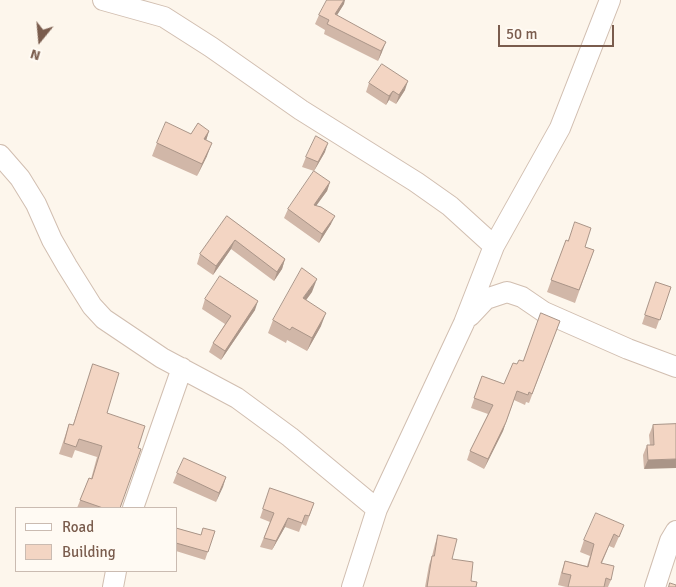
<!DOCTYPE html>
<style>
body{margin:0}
#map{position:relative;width:676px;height:587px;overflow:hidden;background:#fdf6ec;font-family:Signika,sans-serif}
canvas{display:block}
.legend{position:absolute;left:15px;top:507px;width:162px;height:65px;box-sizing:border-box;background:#fffaf3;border:1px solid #cabbb1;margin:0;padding:6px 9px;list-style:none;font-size:15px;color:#7a5c4d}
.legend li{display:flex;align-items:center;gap:10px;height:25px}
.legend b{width:25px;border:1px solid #cabbb1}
.north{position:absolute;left:15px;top:15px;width:50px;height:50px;-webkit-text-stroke:4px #fffaf3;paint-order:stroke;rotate:197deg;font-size:14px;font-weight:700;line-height:20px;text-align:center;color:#7a5c4d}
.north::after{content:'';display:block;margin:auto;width:18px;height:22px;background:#7a5c4d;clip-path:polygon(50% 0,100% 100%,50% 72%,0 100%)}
.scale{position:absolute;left:498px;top:25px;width:116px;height:22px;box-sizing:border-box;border:2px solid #7a5c4d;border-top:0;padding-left:6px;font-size:15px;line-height:18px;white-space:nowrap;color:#7a5c4d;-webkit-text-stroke:4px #fffaf3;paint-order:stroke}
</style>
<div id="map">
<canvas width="676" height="587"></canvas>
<ul class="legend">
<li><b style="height:6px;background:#fff"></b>Road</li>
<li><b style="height:14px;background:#f3d5c3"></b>Building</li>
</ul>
<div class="north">N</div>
<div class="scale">50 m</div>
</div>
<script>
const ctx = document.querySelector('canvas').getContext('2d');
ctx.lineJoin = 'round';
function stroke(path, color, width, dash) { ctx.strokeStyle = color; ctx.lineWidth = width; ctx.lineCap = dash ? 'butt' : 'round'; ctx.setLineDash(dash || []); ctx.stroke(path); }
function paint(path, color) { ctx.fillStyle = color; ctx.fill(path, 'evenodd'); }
const minor = new Path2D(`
 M 103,0 L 164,17 L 211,47 L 301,110 L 416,182 L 450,206 L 494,246
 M 0,155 L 20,178 L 36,204 L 52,240 L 67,266 L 92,306 L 104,319 L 162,358 L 237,398 L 290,437 L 377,509
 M 470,316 L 486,299 L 507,292 L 522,297 L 544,312 L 628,349 L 676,367
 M 133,508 L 182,368
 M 113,587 L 116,571
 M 352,587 L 377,509 L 464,323 L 494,246 L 560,128 L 610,0
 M 655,587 L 670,541 L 676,531`);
stroke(minor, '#d1beb0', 22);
stroke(minor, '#fff', 20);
paint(new Path2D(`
 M 344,4 L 337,15 L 382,52 L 378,61 L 324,34 L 325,30 L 315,24 L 319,15 Z
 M 369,83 L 405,90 L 396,104 L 389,100 L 386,105 L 366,92 Z
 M 209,131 L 206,140 L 207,156 L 197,176 L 152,156 L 157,143 L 191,134 Z
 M 325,152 L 314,171 L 302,167 L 306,157 Z
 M 330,182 L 327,191 L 316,205 L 331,224 L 319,243 L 284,218 L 288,209 Z
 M 227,216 L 285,259 L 282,269 L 274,281 L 231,249 L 213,275 L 197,264 L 200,254 Z
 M 566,240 L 594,250 L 575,303 L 547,292 Z
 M 656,282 L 671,287 L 656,329 L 642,324 Z
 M 312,292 L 306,300 L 321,326 L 307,351 L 287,340 L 286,343 L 268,333 L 273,320 Z
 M 205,299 L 255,310 L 221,360 L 209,352 L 213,343 L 225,324 L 202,309 Z
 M 560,321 L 529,403 L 526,402 L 525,405 L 514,400 L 503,431 L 484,469 L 467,460 L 470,451 L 488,414 L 471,408 L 482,376 L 504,384 L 517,364 L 523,361 Z
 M 93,364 L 107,413 L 138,448 L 120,508 L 77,508 L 89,478 L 91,479 L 97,457 L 75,450 L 72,458 L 59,454 L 69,424 L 73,425 Z
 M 676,424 L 644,469 L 643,455 L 647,445 L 650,445 L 649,435 L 653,425 Z
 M 177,473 L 226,477 L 216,502 L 173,483 Z
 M 270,488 L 314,503 L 306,526 L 302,524 L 299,532 L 285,527 L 272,550 L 260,547 L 270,522 L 260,518 Z
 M 624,525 L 614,548 L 609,546 L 602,563 L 611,580 L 608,587 L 566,587 L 558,585 L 561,573 L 565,561 L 587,566 L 590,556 L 580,552 L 584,540 Z
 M 176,528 L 201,535 L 215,531 L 205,560 L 176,551 Z
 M 438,535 L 452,559 L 476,587 L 425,587 L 429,565 L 432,556 L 435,544 Z`), '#d1b7a8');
paint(new Path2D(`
 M 344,0 L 345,0 L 344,4 L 332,23 L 335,14 Z
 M 386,42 L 382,52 L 378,61 L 381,51 Z
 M 408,81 L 405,90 L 396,104 L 399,95 Z
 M 393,91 L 389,100 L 386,105 L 389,96 Z
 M 209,131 L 205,144 L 204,139 Z
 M 212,143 L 207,156 L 197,176 L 202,164 Z
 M 328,143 L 325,152 L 314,171 L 318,162 Z
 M 330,182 L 327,191 L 311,213 L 314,205 Z
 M 335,216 L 331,224 L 319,243 L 322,234 Z
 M 235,240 L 231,249 L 213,275 L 216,266 Z
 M 285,259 L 282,269 L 274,281 L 277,272 Z
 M 317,279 L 312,292 L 298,311 L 303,298 Z
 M 258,301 L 255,310 L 221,360 L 225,351 Z
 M 326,313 L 321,326 L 307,351 L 312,338 Z
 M 506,422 L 503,431 L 484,469 L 488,459 Z
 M 676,459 L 676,468 L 644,469 L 648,460 Z
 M 226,477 L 223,487 L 216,502 L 219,493 Z
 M 288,518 L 285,527 L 272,550 L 276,541 Z`), '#aa9588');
const building = new Path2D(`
 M 327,0 L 344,0 L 335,14 L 386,42 L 381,51 L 327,24 L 329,20 L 319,15 Z
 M 382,64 L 408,81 L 399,95 L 393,91 L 389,96 L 369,83 Z
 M 166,122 L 191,134 L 198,123 L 209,131 L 204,139 L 212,143 L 202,164 L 157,143 Z
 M 316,136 L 328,143 L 318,162 L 306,157 Z
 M 314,171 L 330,182 L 314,205 L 321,207 L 335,216 L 322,234 L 288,209 Z
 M 227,216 L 285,259 L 277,272 L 235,240 L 216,266 L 200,254 Z
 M 575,222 L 591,228 L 585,247 L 594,250 L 579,290 L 551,280 L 566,240 L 568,241 Z
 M 302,268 L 317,279 L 303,298 L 326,313 L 312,338 L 292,327 L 290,330 L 273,320 Z
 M 220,276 L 258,301 L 225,351 L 213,343 L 231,316 L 205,299 Z
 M 656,282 L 671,287 L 660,320 L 645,315 Z
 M 541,313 L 560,321 L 532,394 L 529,392 L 528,395 L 517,391 L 506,422 L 488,459 L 470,451 L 493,405 L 474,398 L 482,376 L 504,384 L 513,363 L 517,364 L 519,360 L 523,361 Z
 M 93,364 L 119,373 L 107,413 L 145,426 L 138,448 L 141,449 L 120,508 L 103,508 L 80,500 L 89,478 L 92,479 L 102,446 L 79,439 L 76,447 L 64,443 L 69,424 L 73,425 Z
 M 676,424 L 676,459 L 648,460 L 647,445 L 654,445 L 653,425 Z
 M 184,458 L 226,477 L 219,493 L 177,473 Z
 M 270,488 L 314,503 L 309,516 L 305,515 L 302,523 L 288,518 L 276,541 L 264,538 L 274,513 L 263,509 Z
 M 596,513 L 624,525 L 619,537 L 614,534 L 601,563 L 614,566 L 611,580 L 606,578 L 604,587 L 568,587 L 571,575 L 562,573 L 565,561 L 588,567 L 594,544 L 584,540 Z
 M 176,528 L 201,535 L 203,528 L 215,531 L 208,552 L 176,543 Z
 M 438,535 L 457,539 L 452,559 L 473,562 L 471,581 L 477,582 L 476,587 L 427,587 L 432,556 L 434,556 Z
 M 670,583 L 676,585 L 676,587 L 669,587 Z`);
paint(building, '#f3d5c3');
stroke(building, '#aa9588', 1);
</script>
